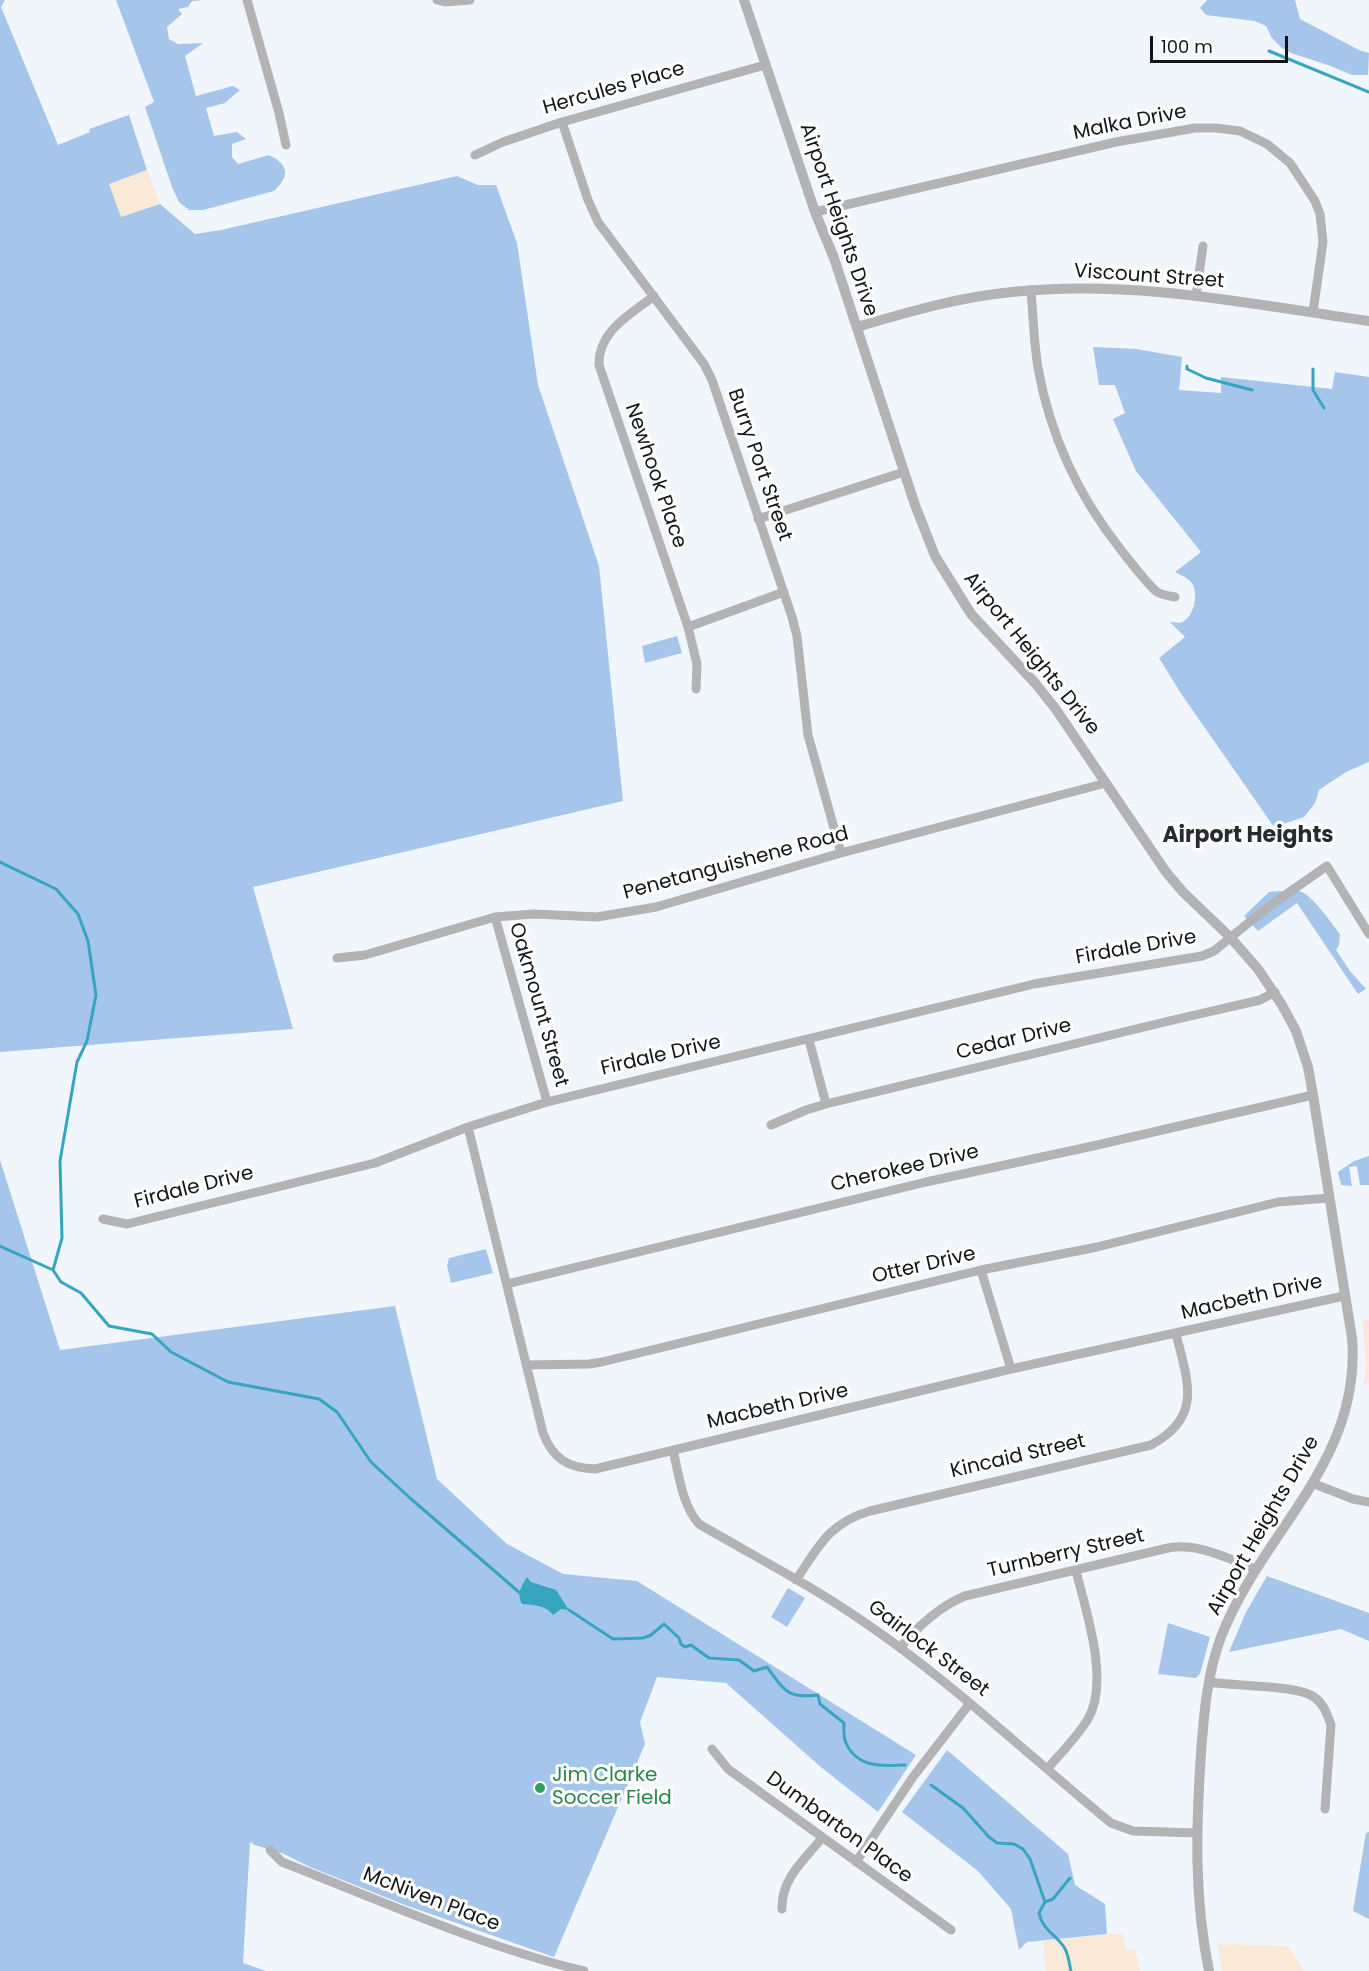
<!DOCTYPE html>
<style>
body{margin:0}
#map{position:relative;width:1369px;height:1971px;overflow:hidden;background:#f1f6fc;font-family:Poppins,sans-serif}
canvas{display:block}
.scale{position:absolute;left:1150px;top:36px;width:138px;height:27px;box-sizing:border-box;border:3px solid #121416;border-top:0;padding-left:8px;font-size:18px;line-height:21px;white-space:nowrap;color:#121416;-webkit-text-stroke:4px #fff;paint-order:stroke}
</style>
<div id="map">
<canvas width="1369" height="1971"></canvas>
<div class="scale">100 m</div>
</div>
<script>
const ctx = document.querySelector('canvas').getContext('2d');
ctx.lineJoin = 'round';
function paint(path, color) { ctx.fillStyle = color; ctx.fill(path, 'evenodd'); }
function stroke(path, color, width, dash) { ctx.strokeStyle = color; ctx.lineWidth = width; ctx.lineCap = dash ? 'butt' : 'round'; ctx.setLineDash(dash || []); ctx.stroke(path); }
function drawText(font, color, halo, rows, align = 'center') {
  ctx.font = font + ' Poppins,sans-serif'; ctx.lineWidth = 6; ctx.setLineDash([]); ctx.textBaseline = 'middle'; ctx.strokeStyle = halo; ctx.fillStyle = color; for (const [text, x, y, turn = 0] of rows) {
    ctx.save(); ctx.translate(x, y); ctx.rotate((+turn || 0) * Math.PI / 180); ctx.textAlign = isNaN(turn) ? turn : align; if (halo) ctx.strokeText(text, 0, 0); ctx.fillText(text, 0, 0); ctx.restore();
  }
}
paint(new Path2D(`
 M 147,170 L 160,204 L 121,217 L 108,184 Z
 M 1122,1933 L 1126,1951 L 1135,1949 L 1140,1971 L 1046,1971 L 1043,1941 Z
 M 1217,1944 L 1288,1946 L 1304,1971 L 1222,1971 Z`), '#f9e9d6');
paint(new Path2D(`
 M 1369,1319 L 1369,1383 L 1364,1384 L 1366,1360 L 1362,1321 Z`), '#fee6dc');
paint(new Path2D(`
 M 0,0 L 5,0 L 1,7 L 58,145 L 90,132 L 89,129 L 129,115 L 147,170 L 109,184 L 121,217 L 160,204 L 195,234 L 221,230 L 457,176 L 478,185 L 496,185 L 517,243 L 538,385 L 599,566 L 623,801 L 253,887 L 293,1029 L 0,1052 Z
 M 116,0 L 204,0 L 192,1 L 188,7 L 178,9 L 182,14 L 167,27 L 169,39 L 178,44 L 203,43 L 185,56 L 196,96 L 233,86 L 240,90 L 225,103 L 206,108 L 214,136 L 237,132 L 246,139 L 232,144 L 232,157 L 238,164 L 269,155 C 289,165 290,176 274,191 L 203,210 L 189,210 L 179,202 L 172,187 L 145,107 L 154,102 Z
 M 1207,0 L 1295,0 L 1300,19 L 1359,50 L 1369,53 L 1368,75 L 1352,75 L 1328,65 L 1291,53 L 1282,48 L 1272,38 L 1266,26 L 1255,21 L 1206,15 L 1200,8 Z
 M 1093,347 L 1136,349 L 1182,357 L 1179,390 L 1221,393 L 1221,377 L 1332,389 L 1335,372 L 1369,377 L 1369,762 L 1346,772 L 1319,790 L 1315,803 L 1304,817 L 1274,827 L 1182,695 L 1159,658 L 1185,637 L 1170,622 C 1172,622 1179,623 1180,623 C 1194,619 1199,594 1192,583 C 1188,578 1181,575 1175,572 L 1201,552 L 1136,471 L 1113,419 L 1125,413 L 1115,385 L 1099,385 Z
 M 677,636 L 682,653 L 645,663 L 642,646 Z
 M 1280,891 C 1288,892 1293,890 1299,891 C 1311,893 1332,924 1340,934 L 1339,945 L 1336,950 L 1350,971 L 1366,989 L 1358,994 L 1297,903 L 1258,931 L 1244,916 L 1269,892 Z
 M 1369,1156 L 1369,1185 L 1360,1185 L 1357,1166 L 1349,1167 L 1352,1186 L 1341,1185 L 1338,1172 L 1354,1161 Z
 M 0,1160 L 60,1350 L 395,1306 L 437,1479 L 507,1544 L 563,1574 L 637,1581 L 916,1755 L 878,1812 L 822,1768 L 726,1683 L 657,1677 L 640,1722 L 645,1744 L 554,1957 L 405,1905 L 310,1867 L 284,1854 L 255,1845 L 250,1842 L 243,1963 L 266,1971 L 0,1971 Z
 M 486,1249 L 493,1273 L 451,1283 L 447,1266 L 449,1258 Z
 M 1267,1576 L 1369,1613 L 1369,1641 L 1341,1629 L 1229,1652 L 1246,1612 Z
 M 788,1588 L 805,1598 L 787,1627 L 771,1617 Z
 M 1168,1623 L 1210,1637 L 1200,1674 L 1196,1678 L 1158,1674 Z
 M 947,1750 L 1068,1854 L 1075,1885 L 1105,1904 L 1107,1934 L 1027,1942 L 1019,1950 L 1011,1909 L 978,1871 L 902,1812 Z
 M 1369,1832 L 1369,1919 L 1353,1911 L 1366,1833 Z`), '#a5c5eb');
paint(new Path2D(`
 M 527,1577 L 531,1582 L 556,1590 L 569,1610 L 561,1609 L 553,1615 C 546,1605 534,1605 522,1604 C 516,1594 522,1585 527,1577 Z`), '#37a5c0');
stroke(new Path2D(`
 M 1269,51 L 1369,92
 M 1187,366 L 1187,369 L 1206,378 L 1252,390
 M 1313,369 L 1313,390 L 1324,408
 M 0,862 L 56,889 L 78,914 L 88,941 L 96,995 L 87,1041 L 77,1062 L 60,1161 L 62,1238 L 53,1270
 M 0,1246 L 53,1270 L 61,1282 L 81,1293 L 109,1326 L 152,1334 L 171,1352 L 228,1382 L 319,1399 L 337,1412 L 371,1462 L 410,1498 L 520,1593
 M 569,1610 L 613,1639 L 643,1638 L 651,1635 L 664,1624 L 679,1638 L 681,1644 L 685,1647 L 691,1645 L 709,1658 L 739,1660 L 754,1671 L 767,1667 C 784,1690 787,1699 818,1695 L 820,1704 L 844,1723 C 844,1729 843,1737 846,1743 C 857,1768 882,1766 905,1765
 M 931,1785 L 963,1808 L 989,1837 L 997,1843 L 1014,1844 L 1023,1849 L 1030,1859 L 1045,1902 L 1039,1913 C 1042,1929 1055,1934 1064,1947 C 1069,1955 1069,1963 1071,1971
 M 1045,1902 L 1053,1899 L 1070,1878`), '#37a5c0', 3);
stroke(new Path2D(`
 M 247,0 L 279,113 L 286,145
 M 437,0 L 445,2 L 470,0
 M 562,122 L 588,200 L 598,222 L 704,364 L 712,380 L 792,617 L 797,636 L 808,735 L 841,853
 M 475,155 L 503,142 L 562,122 L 765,65
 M 815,212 L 1116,142 L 1195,128 L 1216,128 L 1240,131 L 1267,144 L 1290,163 L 1315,201 L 1320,214 L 1323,242 L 1313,312
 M 1031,290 C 1033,316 1034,343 1038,368 C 1050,435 1079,497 1121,550 C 1129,560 1148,585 1157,592 C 1162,595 1170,596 1175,597
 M 654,296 C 630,315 598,331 599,365 L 688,627 L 697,664 L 696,689
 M 1196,296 L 1203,246
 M 758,519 L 904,472
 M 688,627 L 784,592
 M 495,917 L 547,1102
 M 337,958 L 365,955 L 495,917 L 534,914 L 597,917 L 656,907 L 841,853 L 1106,783
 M 809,1040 L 826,1104 L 1169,1021 L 1260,1000 L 1275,992
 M 771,1125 L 806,1110 L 826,1104
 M 468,1127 L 543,1433 C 553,1459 568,1468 595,1469 L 1011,1369 L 1344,1296
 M 103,1219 L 127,1224 L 375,1163 L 468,1127 L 547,1102 L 1034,984 L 1202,956 L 1214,951 L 1268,907 L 1327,866 L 1369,934
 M 981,1270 L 1011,1369
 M 507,1284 L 926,1182 L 1093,1146 L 1313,1095
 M 527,1365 L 589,1364 L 602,1362 L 981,1270 L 1097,1247 L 1278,1202 L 1329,1198
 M 673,1450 C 679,1475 682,1505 699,1524 C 754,1556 812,1586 864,1622 C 952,1682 1029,1756 1111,1823 L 1133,1831 L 1197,1833
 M 1312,1483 L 1353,1499 L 1369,1502
 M 796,1580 C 819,1546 829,1523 870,1511 L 1151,1445 C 1203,1417 1188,1382 1176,1334
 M 900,1648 C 916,1628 940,1606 965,1596 L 1168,1548 C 1197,1542 1229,1559 1256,1569
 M 1209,1682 C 1233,1686 1297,1685 1314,1697 C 1324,1704 1327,1714 1331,1725 L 1325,1809
 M 712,1749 L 728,1769 L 951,1930
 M 1047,1769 C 1061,1753 1077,1737 1088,1719 C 1110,1681 1086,1611 1076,1571
 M 270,1850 L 282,1862 C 382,1901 480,1946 584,1971
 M 856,1862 L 913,1777 L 970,1703
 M 782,1909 C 781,1879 804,1860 822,1838`), '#b3b2b5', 9);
stroke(new Path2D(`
 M 744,0 L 815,212 L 834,258 L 915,505 L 935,556 L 971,614 L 1035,683 L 1055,708 L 1166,872 L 1183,892 L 1230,937 L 1258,969 L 1282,1005 L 1296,1031 L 1308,1067 L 1313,1095 L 1352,1338 C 1362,1462 1262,1531 1221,1637 C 1207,1674 1204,1714 1201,1753 C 1196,1826 1194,1899 1209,1971
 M 857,327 C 908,312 959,297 1012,292 C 1132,279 1251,304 1369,321`), '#b3b2b5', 10);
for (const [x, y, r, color] of [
 [540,1788,6,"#2e9e5b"]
]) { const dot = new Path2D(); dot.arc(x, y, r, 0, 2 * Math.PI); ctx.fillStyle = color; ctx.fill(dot); stroke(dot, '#fff', 2); }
drawText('20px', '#121416', '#fff', [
 ["Hercules Place",614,89,-16],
 ["Malka Drive",1130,123,-11],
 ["Airport Heights Drive",838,220,71],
 ["Viscount Street",1149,277,4],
 ["Burry Port Street",759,465,71],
 ["Newhook Place",655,476,71],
 ["Airport Heights Drive",1031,654,51],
 ["Penetanguishene Road",736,864,-15],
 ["Firdale Drive",1136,948,-10],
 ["Oakmount Street",538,1005,74],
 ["Cedar Drive",1014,1040,-14],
 ["Firdale Drive",661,1056,-13],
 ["Cherokee Drive",905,1169,-13],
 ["Firdale Drive",194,1188,-14],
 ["Otter Drive",924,1266,-13],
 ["Macbeth Drive",1252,1298,-13],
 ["Macbeth Drive",778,1407,-13],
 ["Kincaid Street",1018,1457,-13],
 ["Airport Heights Drive",1264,1526,-60],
 ["Turnberry Street",1066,1554,-13],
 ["Gairlock Street",928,1649,37],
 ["Dumbarton Place",839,1828,36],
 ["McNiven Place",431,1900,21]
]);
drawText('20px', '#27864d', '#fff', [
 ["Jim Clarke",552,1776],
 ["Soccer Field",552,1799]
], 'left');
drawText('bold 22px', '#272a2f', '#fff', [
 ["Airport Heights",1248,836]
]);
</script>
